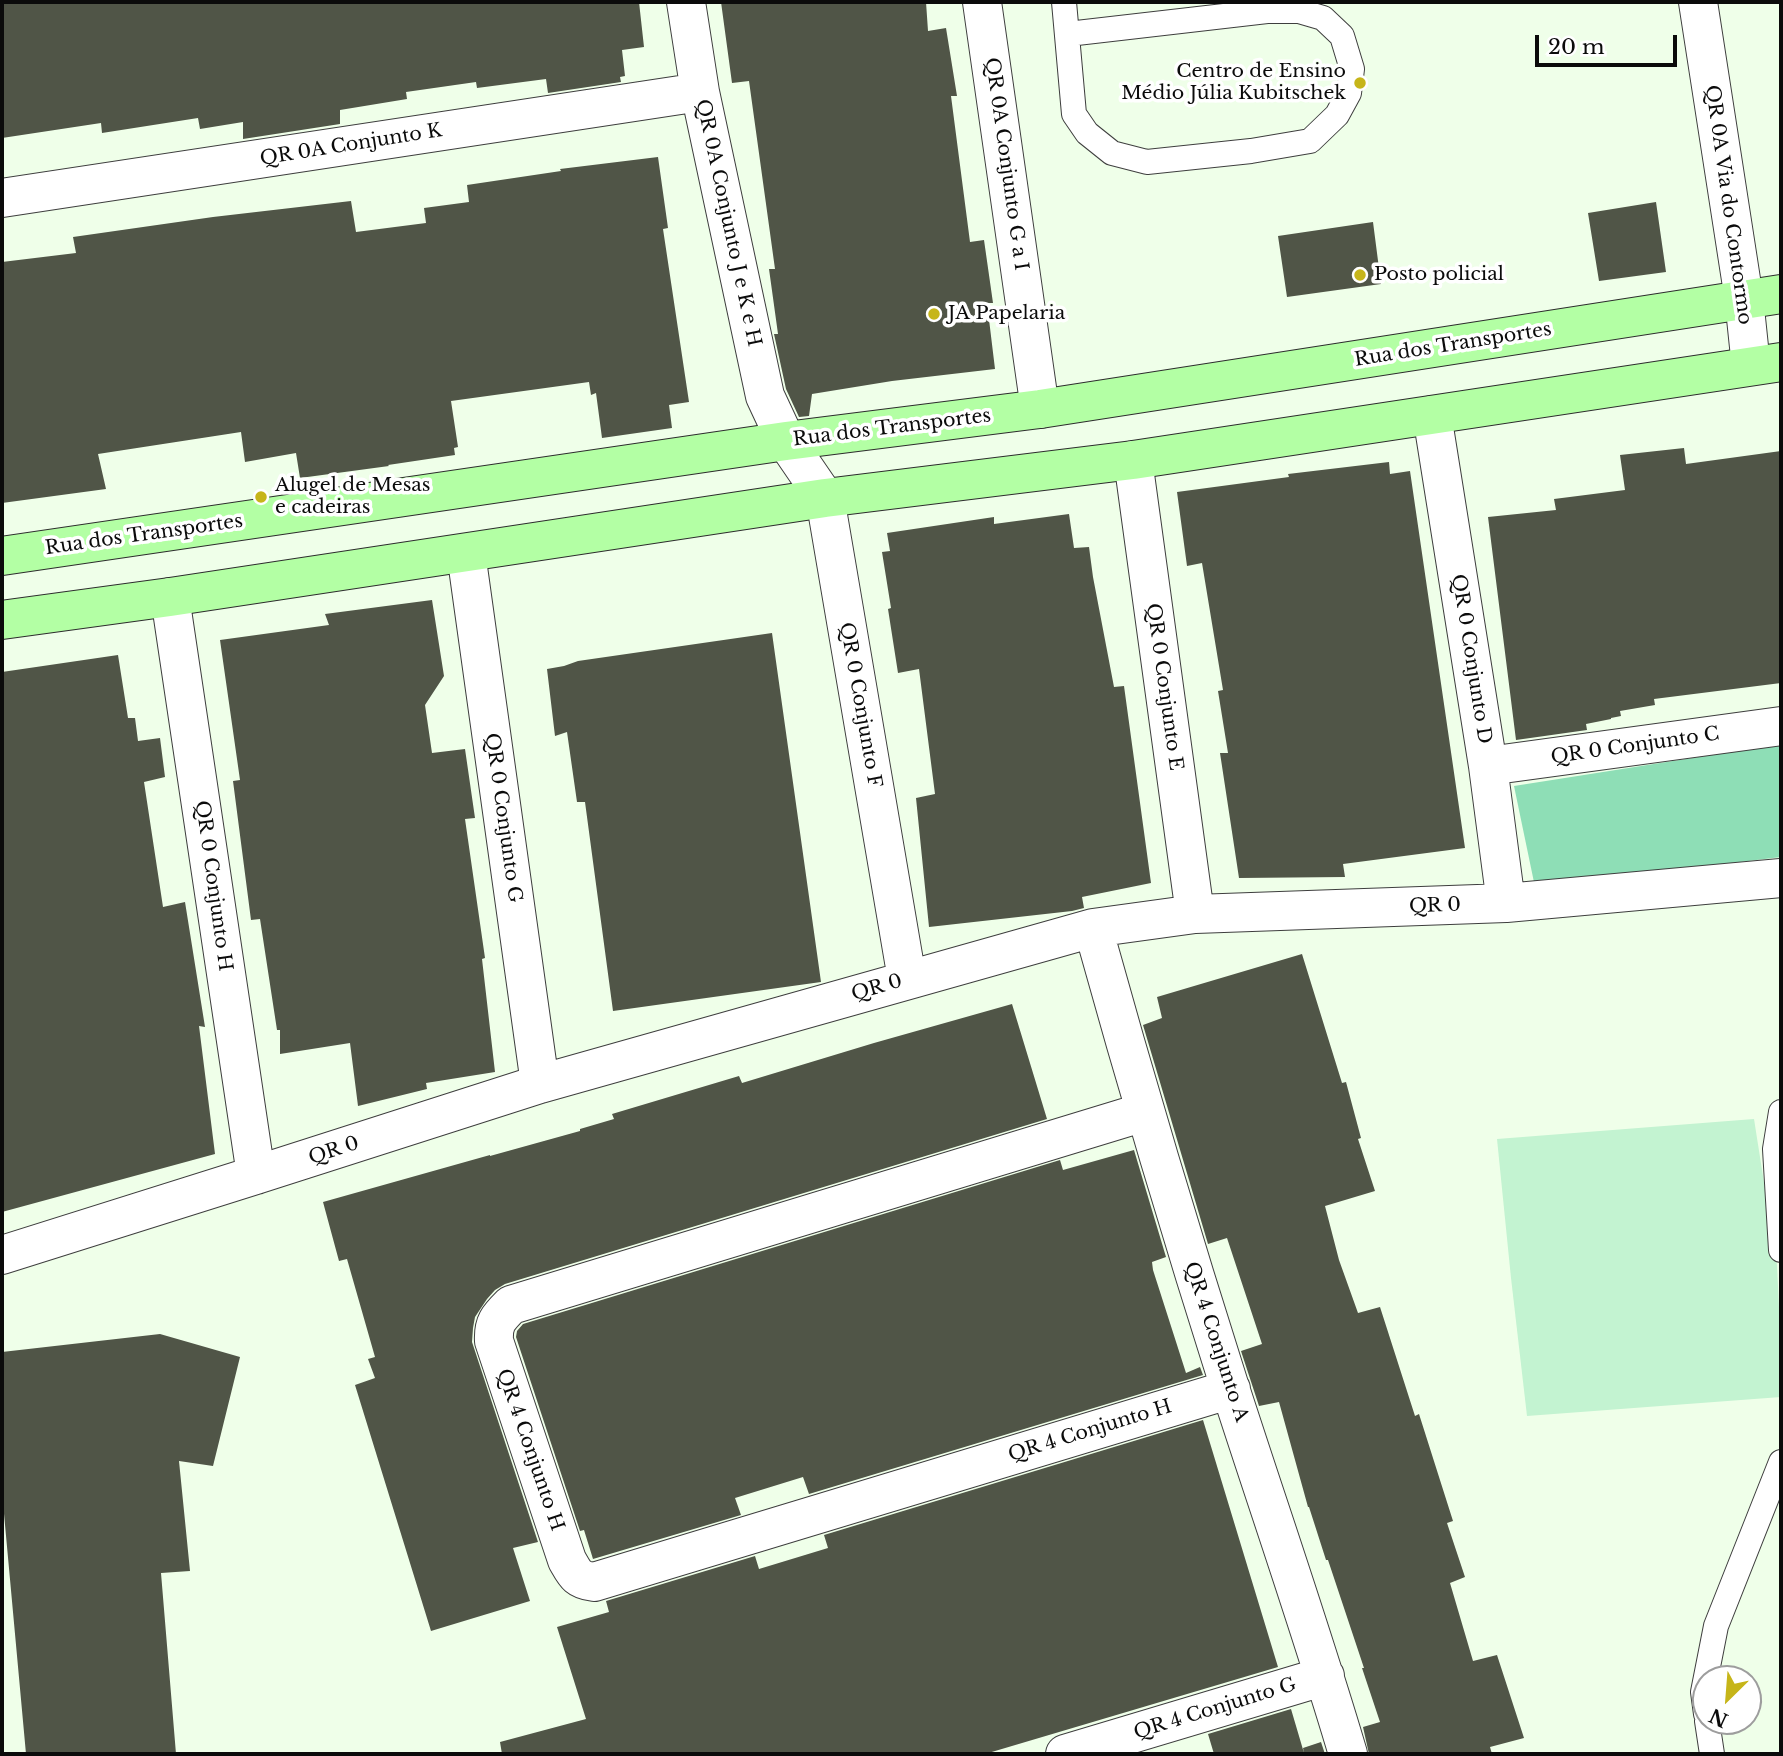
<!DOCTYPE html>
<meta charset="utf-8">
<style>
body{margin:0}
#map{position:relative;width:1783px;height:1756px;overflow:hidden;background:#efffe9;font-family:"Libre Baskerville",serif}
canvas{display:block}
.frame{position:absolute;inset:0;border:4px solid #0b0b0b;pointer-events:none}
.north{position:absolute;left:1692px;top:1665px;width:70px;height:70px;box-sizing:border-box;background:#fff;border:2px solid #9d9d9d;border-radius:50%;rotate:205deg;font-size:19px;font-weight:700;line-height:28px;text-align:center;color:#0b0b0b}
.north::after{content:'';display:block;margin:auto;width:24px;height:32px;background:#c6b519;clip-path:polygon(50% 0,100% 100%,50% 72%,0 100%)}
.scale{position:absolute;left:1535px;top:35px;width:142px;height:32px;box-sizing:border-box;border:4px solid #0b0b0b;border-top:0;padding-left:9px;font-size:21px;line-height:24px;white-space:nowrap;color:#0b0b0b;-webkit-text-stroke:5px #fff;paint-order:stroke}
</style>
<div id="map">
<canvas width="1783" height="1756"></canvas>
<div class="frame"></div>
<div class="north">N</div>
<div class="scale">20 m</div>
</div>
<script>
const ctx = document.querySelector('canvas').getContext('2d');
ctx.lineJoin = 'round';
function paint(path, color) { ctx.fillStyle = color; ctx.fill(path, 'evenodd'); }
function stroke(path, color, width, dash) { ctx.strokeStyle = color; ctx.lineWidth = width; ctx.lineCap = dash ? 'butt' : 'round'; ctx.setLineDash(dash || []); ctx.stroke(path); }
function drawText(font, color, halo, rows, align = 'center') {
  ctx.font = font + ' "Libre Baskerville",serif'; ctx.lineWidth = 7; ctx.setLineDash([]); ctx.textBaseline = 'middle'; ctx.strokeStyle = halo; ctx.fillStyle = color; for (const [text, x, y, turn = 0] of rows) {
    ctx.save(); ctx.translate(x, y); ctx.rotate((+turn || 0) * Math.PI / 180); ctx.textAlign = isNaN(turn) ? turn : align; if (halo) ctx.strokeText(text, 0, 0); ctx.fillText(text, 0, 0); ctx.restore();
  }
}
paint(new Path2D(`
 M 1781,744 L 1781,857 L 1535,887 L 1514,786 Z`), '#8edeb6');
paint(new Path2D(`
 M 1754,1119 L 1777,1265 L 1781,1349 L 1781,1397 L 1527,1416 L 1511,1278 L 1497,1139 Z`), '#c3f3d1');
paint(new Path2D(`
 M 2,2 L 639,2 L 644,47 L 622,50 L 625,76 L 620,77 L 621,82 L 548,93 L 546,79 L 477,88 L 476,82 L 406,92 L 407,99 L 340,110 L 340,124 L 243,139 L 243,122 L 200,129 L 198,118 L 102,133 L 101,123 L 2,138 Z
 M 721,2 L 926,2 L 928,31 L 946,28 L 957,96 L 951,96 L 970,242 L 984,240 L 993,303 L 987,303 L 995,369 L 892,381 L 812,394 L 809,416 L 799,417 L 786,389 L 774,334 L 778,334 L 769,269 L 775,269 L 749,81 L 732,83 Z
 M 658,157 L 668,228 L 663,229 L 689,402 L 669,405 L 672,428 L 602,438 L 596,393 L 591,395 L 589,382 L 451,401 L 458,447 L 454,448 L 455,455 L 388,465 L 389,466 L 300,478 L 296,453 L 245,462 L 241,432 L 98,454 L 106,489 L 2,503 L 2,262 L 76,253 L 73,237 L 213,217 L 351,201 L 356,232 L 426,223 L 424,208 L 469,202 L 467,185 L 561,171 L 560,169 Z
 M 1656,202 L 1666,272 L 1599,281 L 1588,213 Z
 M 1373,222 L 1381,284 L 1287,297 L 1278,236 Z
 M 1684,448 L 1686,464 L 1781,451 L 1781,683 L 1654,699 L 1655,705 L 1620,711 L 1621,716 L 1611,718 L 1611,719 L 1586,724 L 1587,730 L 1516,740 L 1488,517 L 1556,510 L 1554,499 L 1625,490 L 1620,455 Z
 M 1389,462 L 1390,474 L 1410,471 L 1465,848 L 1343,864 L 1345,877 L 1239,878 L 1220,753 L 1228,753 L 1218,691 L 1223,690 L 1202,563 L 1187,566 L 1177,492 L 1289,477 L 1288,474 Z
 M 1069,514 L 1074,548 L 1089,547 L 1093,577 L 1114,687 L 1124,686 L 1151,883 L 1082,897 L 1084,908 L 1072,911 L 929,927 L 916,798 L 935,794 L 919,669 L 898,673 L 888,609 L 891,608 L 882,552 L 890,551 L 887,533 L 994,517 L 994,524 Z
 M 432,600 L 444,676 L 425,705 L 432,753 L 465,749 L 475,818 L 465,819 L 485,958 L 482,959 L 495,1072 L 426,1083 L 427,1089 L 358,1106 L 350,1043 L 280,1054 L 280,1030 L 277,1030 L 260,919 L 251,920 L 233,781 L 240,780 L 220,640 L 329,625 L 325,614 Z
 M 772,633 L 821,982 L 613,1011 L 585,802 L 577,802 L 567,732 L 555,736 L 547,669 L 564,666 L 578,661 Z
 M 118,655 L 128,718 L 135,718 L 138,741 L 160,738 L 165,777 L 144,782 L 163,907 L 185,902 L 205,1027 L 199,1026 L 215,1154 L 2,1212 L 2,672 Z
 M 1302,954 L 1342,1083 L 1346,1082 L 1361,1138 L 1358,1139 L 1375,1191 L 1325,1206 L 1339,1260 L 1358,1313 L 1380,1307 L 1415,1416 L 1419,1414 L 1453,1521 L 1447,1523 L 1465,1577 L 1450,1583 L 1473,1661 L 1497,1655 L 1524,1738 L 1490,1747 L 1492,1754 L 1369,1754 L 1363,1727 L 1380,1722 L 1362,1668 L 1364,1668 L 1328,1560 L 1326,1560 L 1309,1507 L 1308,1507 L 1279,1402 L 1259,1406 L 1241,1351 L 1262,1344 L 1227,1238 L 1208,1244 L 1143,1025 L 1162,1018 L 1157,997 Z
 M 1012,1004 L 1047,1119 L 505,1284 L 495,1290 L 487,1299 L 475,1317 L 473,1328 L 472,1342 L 538,1542 L 513,1548 L 530,1601 L 431,1631 L 355,1385 L 375,1378 L 368,1359 L 375,1357 L 347,1259 L 339,1261 L 323,1202 L 490,1155 L 490,1156 L 580,1131 L 580,1129 L 614,1119 L 612,1114 L 739,1076 L 742,1083 L 874,1043 Z
 M 1134,1150 L 1166,1257 L 1152,1262 L 1153,1270 L 1186,1373 L 1200,1367 L 1203,1375 L 809,1494 L 803,1477 L 735,1498 L 741,1515 L 593,1559 L 584,1530 L 580,1531 L 516,1337 L 517,1331 L 523,1324 L 1060,1160 L 1063,1170 Z
 M 160,1334 L 240,1357 L 213,1466 L 179,1461 L 190,1571 L 161,1573 L 176,1754 L 26,1754 L 2,1492 L 2,1352 Z
 M 1203,1420 L 1278,1667 L 985,1754 L 502,1754 L 500,1742 L 586,1719 L 557,1627 L 609,1612 L 606,1601 L 755,1556 L 759,1569 L 828,1548 L 824,1535 Z
 M 1291,1709 L 1304,1753 L 1303,1748 L 1321,1742 L 1325,1754 L 1214,1754 L 1208,1734 Z`), '#505547');
const lane = new Path2D(`
 M 1064,2 L 1074,114 L 1087,133 L 1112,153 L 1147,162 L 1251,151 L 1310,141 L 1337,115 L 1349,93 L 1352,69 L 1342,36 L 1323,18 L 1299,11 L 1267,11 L 1068,34
 M 1781,1112 L 1775,1149 L 1781,1250
 M 1706,1714 L 1703,1692 L 1716,1626 L 1781,1462
 M 1707,1721 L 1712,1754`);
const street = new Path2D(`
 M 686,2 L 700,92 L 765,396 L 786,441 L 825,498 L 907,979
 M 982,2 L 1040,409
 M 1698,2 L 1744,299 L 1751,366
 M 2,198 L 700,92
 M 1432,415 L 1488,766 L 1506,903
 M 1133,460 L 1195,914
 M 466,553 L 540,1084
 M 170,597 L 256,1175
 M 1488,766 L 1781,726
 M 1093,928 C 1136,1083 1182,1237 1231,1391 C 1270,1512 1312,1632 1348,1754
 M 1144,1112 L 511,1305 C 498,1318 493,1323 494,1341 L 567,1560 C 575,1574 577,1580 594,1582 L 1231,1389
 M 2,1255 L 256,1175 L 540,1084 L 1093,928 L 1195,914 L 1506,903 L 1781,878
 M 1065,1754 L 1325,1676`);
const secondary = new Path2D(`
 M 2,556 L 786,441 L 1040,409 L 1781,294
 M 2,620 L 170,597 L 825,498 L 1133,460 L 1781,362`);
stroke(lane, '#3e3e3e', 26);
stroke(street, '#3e3e3e', 40);
stroke(secondary, '#2d2d2d', 40);
stroke(lane, '#fff', 24);
stroke(street, '#fff', 38);
stroke(secondary, '#b3ffa4', 38);
for (const [x, y, r, color] of [
 [1360,83,7,"#c6b519"],
 [1360,275,7,"#c6b519"],
 [934,314,7,"#c6b519"],
 [261,497,7,"#c6b519"]
]) { const dot = new Path2D(); dot.arc(x, y, r, 0, 2 * Math.PI); ctx.fillStyle = color; ctx.fill(dot); stroke(dot, '#fff', 2.5); }
drawText('19px', '#0b0b0b', '#fff', [
 ["Centro de Ensino",1346,72,"right"],
 ["Médio Júlia Kubitschek",1346,94,"right"],
 ["Posto policial",1374,275],
 ["JA Papelaria",948,314],
 ["Alugel de Mesas",275,486],
 ["e cadeiras",275,508]
], 'left');
drawText('19px', '#0b0b0b', '#fff', [
 ["QR 0A Conjunto K",351,145,-9],
 ["QR 0A Conjunto G a I",1006,164,82],
 ["QR 0A Via do Contormo",1728,205,82],
 ["QR 0A Conjunto J e K e H",728,223,78],
 ["Rua dos Transportes",1453,345,-9],
 ["Rua dos Transportes",892,428,-7],
 ["Rua dos Transportes",144,535,-8],
 ["QR 0 Conjunto D",1471,659,81],
 ["QR 0 Conjunto E",1164,687,82],
 ["QR 0 Conjunto F",860,705,80],
 ["QR 0 Conjunto C",1635,746,-8],
 ["QR 0 Conjunto G",503,818,82],
 ["QR 0 Conjunto H",213,886,82],
 ["QR 0",1435,906,-2],
 ["QR 0",877,988,-16],
 ["QR 0",334,1151,-18],
 ["QR 4 Conjunto A",1216,1342,72],
 ["QR 4 Conjunto H",1090,1431,-17],
 ["QR 4 Conjunto H",530,1450,71],
 ["QR 4 Conjunto G",1215,1709,-17]
]);
</script>
